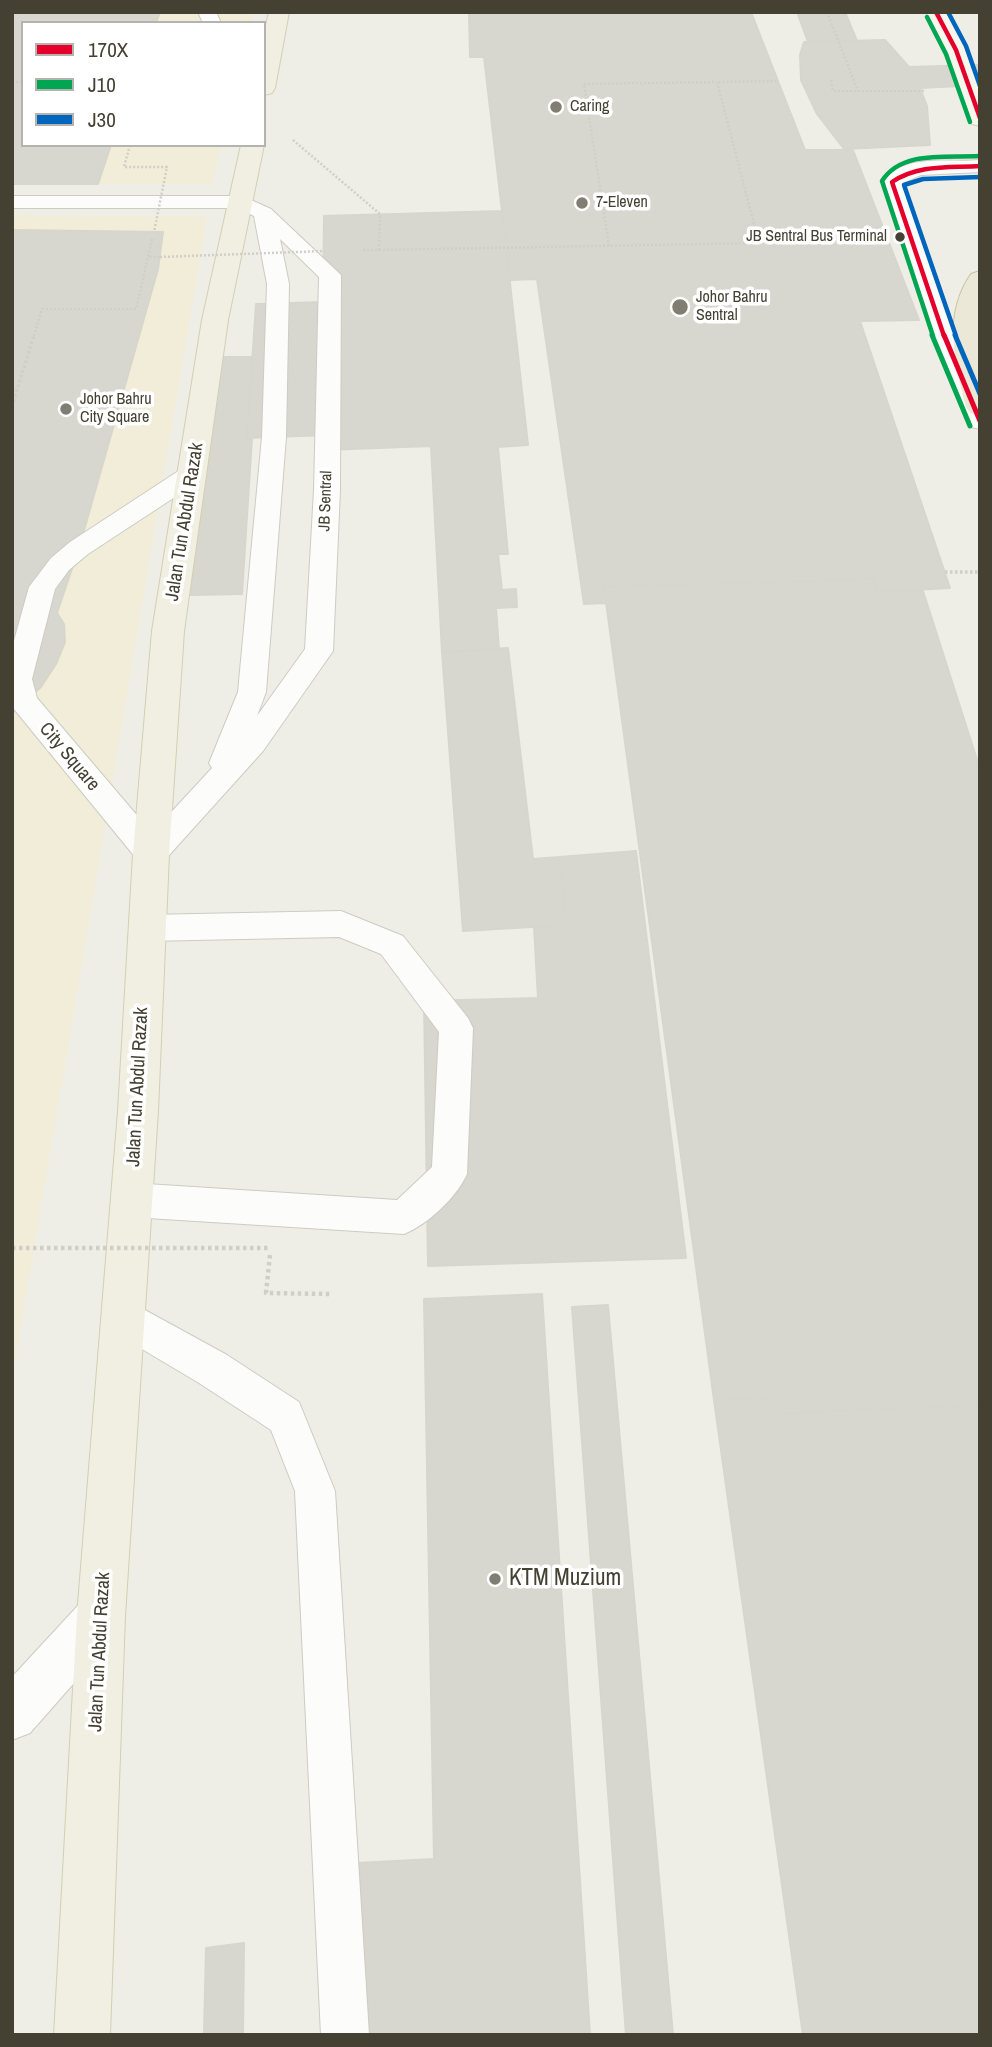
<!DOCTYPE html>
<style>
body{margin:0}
#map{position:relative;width:992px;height:2047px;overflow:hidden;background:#eeeee6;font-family:"Archivo Narrow",sans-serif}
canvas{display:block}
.frame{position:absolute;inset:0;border:14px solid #444133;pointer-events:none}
.legend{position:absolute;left:21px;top:21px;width:245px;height:126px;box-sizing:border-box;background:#fff;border:2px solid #b4b3ad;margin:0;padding:9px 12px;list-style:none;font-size:21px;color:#444133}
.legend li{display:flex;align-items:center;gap:14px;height:35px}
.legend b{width:35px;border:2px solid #b4b3ad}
</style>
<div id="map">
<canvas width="992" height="2047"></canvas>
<div class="frame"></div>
<ul class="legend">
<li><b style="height:9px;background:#e4002b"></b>170X</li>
<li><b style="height:9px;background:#00a651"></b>J10</li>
<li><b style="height:9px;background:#0065bd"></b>J30</li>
</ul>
</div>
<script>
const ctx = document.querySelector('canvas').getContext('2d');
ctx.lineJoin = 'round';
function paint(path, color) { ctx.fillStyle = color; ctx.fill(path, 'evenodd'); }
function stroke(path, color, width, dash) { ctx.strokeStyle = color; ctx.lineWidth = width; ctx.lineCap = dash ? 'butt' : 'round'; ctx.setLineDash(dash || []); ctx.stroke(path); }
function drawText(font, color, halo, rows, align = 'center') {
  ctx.font = font + ' "Archivo Narrow",sans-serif'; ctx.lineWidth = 7; ctx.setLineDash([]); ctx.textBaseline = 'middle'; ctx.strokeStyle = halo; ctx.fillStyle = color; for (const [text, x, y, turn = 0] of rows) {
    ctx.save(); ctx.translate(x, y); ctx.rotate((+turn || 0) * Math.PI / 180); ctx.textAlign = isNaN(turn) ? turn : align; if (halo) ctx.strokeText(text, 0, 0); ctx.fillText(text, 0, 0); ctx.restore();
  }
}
paint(new Path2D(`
 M 12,12 L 253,12 L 251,23 L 23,23 L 23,145 L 221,145 L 212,184 L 12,184 Z
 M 12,215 L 207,217 L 12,1379 Z`), '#f2edd8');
const building = new Path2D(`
 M 12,12 L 160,12 L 156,23 L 23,23 L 23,145 L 111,145 L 98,184 L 12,184 Z
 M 469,12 L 751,12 L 805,150 L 853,150 L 919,320 L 860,321 L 950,588 L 877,592 L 873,579 L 604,587 L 606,603 L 584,604 L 537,279 L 510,280 L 484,57 L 470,57 Z
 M 797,12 L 845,12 L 857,41 L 808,42 Z
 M 885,40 L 909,67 L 980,65 L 980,85 L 920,88 L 927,106 L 930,145 L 844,149 L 817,114 L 801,80 L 800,55 L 804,42 Z
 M 502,211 L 528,445 L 498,447 L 508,554 L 498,554 L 502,590 L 516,589 L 517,607 L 496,608 L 499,650 L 442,652 L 431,446 L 325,450 L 326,435 L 247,438 L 256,304 L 323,302 L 324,216 Z
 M 12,230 L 163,232 L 158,269 L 79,548 L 57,613 L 64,624 L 65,642 L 56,664 L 41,687 L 24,702 L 12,707 Z
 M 214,357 L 252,357 L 247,438 L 252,438 L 242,594 L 191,595 Z
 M 873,579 L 877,592 L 923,591 L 980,769 L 980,1405 L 769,1414 L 767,1398 L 714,1400 L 604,587 Z
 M 508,648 L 533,859 L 559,857 L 567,925 L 463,931 L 442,652 Z
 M 636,851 L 686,1258 L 428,1266 L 424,1001 L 538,998 L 534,927 L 567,925 L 559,857 Z
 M 542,1294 L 590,2035 L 355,2035 L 357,1863 L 434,1859 L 424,1299 Z
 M 608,1305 L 673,2035 L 626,2035 L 572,1307 Z
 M 767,1398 L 769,1414 L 980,1405 L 980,2035 L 803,2035 L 714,1400 Z
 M 244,1943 L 243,2035 L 204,2035 L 206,1948 Z`);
paint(building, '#d8d7cf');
stroke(building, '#d7d6cc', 2);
const lane = new Path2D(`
 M 198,12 L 216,12 L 221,23 L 203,23 Z
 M 980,160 L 980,172 L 921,175 L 903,183 L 953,331 L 980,393 L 980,429 L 971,427 L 968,422 L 931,331 L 882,182 C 903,153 949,163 980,160 Z
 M 12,196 L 242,196 L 271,209 L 341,275 L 340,490 L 333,651 L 263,751 L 162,863 L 151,866 L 140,863 L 14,709 L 12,648 L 29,587 L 51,558 L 70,542 L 183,468 L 192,466 L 201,468 L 204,474 L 201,480 L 88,554 L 69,570 L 55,589 L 32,679 L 37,698 L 152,833 L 212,768 L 209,763 L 238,692 L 262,437 L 267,284 L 254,216 L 238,208 L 12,208 ZM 280,239 L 319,277 L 314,490 L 305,649 L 257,716 L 266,692 L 286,437 L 289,284 Z
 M 341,911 L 403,936 L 468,1018 L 473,1028 L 467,1174 C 457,1197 427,1225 404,1234 L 131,1217 L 118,1212 L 113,1200 L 118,1188 L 131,1183 L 397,1200 L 432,1167 L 439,1032 L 381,954 L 339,937 L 147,941 L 136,937 L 131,928 L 136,919 L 147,915 Z
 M 123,1298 L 227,1355 L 299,1402 L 335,1491 L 369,2035 L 321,2035 L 295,1491 L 271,1430 L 199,1383 L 110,1330 L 104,1317 L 110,1304 Z`);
const street = new Path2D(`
 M 101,1592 L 118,1599 L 125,1616 L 118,1633 L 30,1733 L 12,1740 L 12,1677 L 84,1599 Z`);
const secondary = new Path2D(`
 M 926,12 L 946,12 L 967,50 L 980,87 L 980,126 L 972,124 L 969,119 L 945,50 Z`);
const primary = new Path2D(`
 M 269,12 L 289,12 L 275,88 L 272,93 L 264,95 L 264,33 Z
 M 241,145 L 264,145 L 228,320 L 184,631 L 169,854 L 158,1111 L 125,1616 L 110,2035 L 54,2035 L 77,1616 L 118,1111 L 133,854 L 152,631 L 202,320 Z`);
const highway = new Path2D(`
 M 980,271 L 980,416 L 970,413 L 966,407 C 954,363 943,314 971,274 Z`);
stroke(lane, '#ccccc4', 2);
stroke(street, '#ccccc4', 2);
stroke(secondary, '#cecdbd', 2);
stroke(primary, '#d2cfb3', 2);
stroke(highway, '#c8c1a0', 2);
stroke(new Path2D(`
 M 827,12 L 858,91
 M 831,80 L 833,91 L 926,91
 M 12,82 L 23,82
 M 293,140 L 380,214 L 379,250 L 362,250
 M 152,239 L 148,257 L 160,257
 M 609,246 L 584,84 L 717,82
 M 379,250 L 759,243 L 717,82 L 777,81
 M 34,336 L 42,309 L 136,309 L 148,257`), '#d0cec9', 2.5, [2, 2]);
stroke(new Path2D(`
 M 12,406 L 34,335
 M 945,572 L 980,572`), '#d0cec9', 3.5, [2.5, 2.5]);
stroke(new Path2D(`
 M 270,1255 L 266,1293 L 332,1294`), '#d0cec9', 4.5, [3.5, 3.5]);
paint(lane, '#fcfcfb');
paint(street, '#fcfcfb');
paint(secondary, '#f6f6ed');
paint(primary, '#f0efe2');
paint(highway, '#ebe8d7');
stroke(new Path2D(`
 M 130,145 L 124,167 L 167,167 L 154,232
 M 160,257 L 324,251`), '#d0cec9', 2.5, [2, 2]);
stroke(new Path2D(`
 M 12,1248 L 270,1248`), '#d0cec9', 4.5, [3.5, 3.5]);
stroke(new Path2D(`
 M 936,12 L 956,50 L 980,118
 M 944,336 L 892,182 C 919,164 949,168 980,166`), '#e4002b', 4.5);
stroke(new Path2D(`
 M 944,335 L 980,421`), '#e4002b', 5);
stroke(new Path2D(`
 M 927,17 L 946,54 L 970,122
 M 933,336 L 882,181 C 902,150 947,158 979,156`), '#00a651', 4.5);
stroke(new Path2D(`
 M 932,335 L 970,426`), '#00a651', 5);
stroke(new Path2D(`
 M 948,12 L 966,46 L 980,86
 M 956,336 L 904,185 L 923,179 L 980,177`), '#0065bd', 4.5);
stroke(new Path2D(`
 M 955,335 L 980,394`), '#0065bd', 5);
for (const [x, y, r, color] of [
 [556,107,7,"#807e72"],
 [582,203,7,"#807e72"],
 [900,237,6,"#444133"],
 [680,307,9,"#807e72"],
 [66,409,7,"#807e72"],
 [495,1579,7,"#807e72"]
]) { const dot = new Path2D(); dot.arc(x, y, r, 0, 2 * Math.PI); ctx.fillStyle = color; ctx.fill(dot); stroke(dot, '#fff', 2.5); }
drawText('16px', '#444133', '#fff', [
 ["Caring",570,107],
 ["7-Eleven",596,203],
 ["Johor Bahru",696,298],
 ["Sentral",696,316],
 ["Johor Bahru",80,400],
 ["City Square",80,418]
], 'left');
drawText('16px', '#444133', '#fff', [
 ["JB Sentral Bus Terminal",887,237]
], 'right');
drawText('16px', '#444133', '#fff', [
 ["JB Sentral",326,501,-88]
]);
drawText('19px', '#444133', '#fff', [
 ["Jalan Tun Abdul Razak",185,522,-81],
 ["City Square",69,757,50],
 ["Jalan Tun Abdul Razak",138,1087,-87],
 ["Jalan Tun Abdul Razak",100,1652,-87]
]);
drawText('23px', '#444133', '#fff', [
 ["KTM Muzium",509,1579]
], 'left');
</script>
